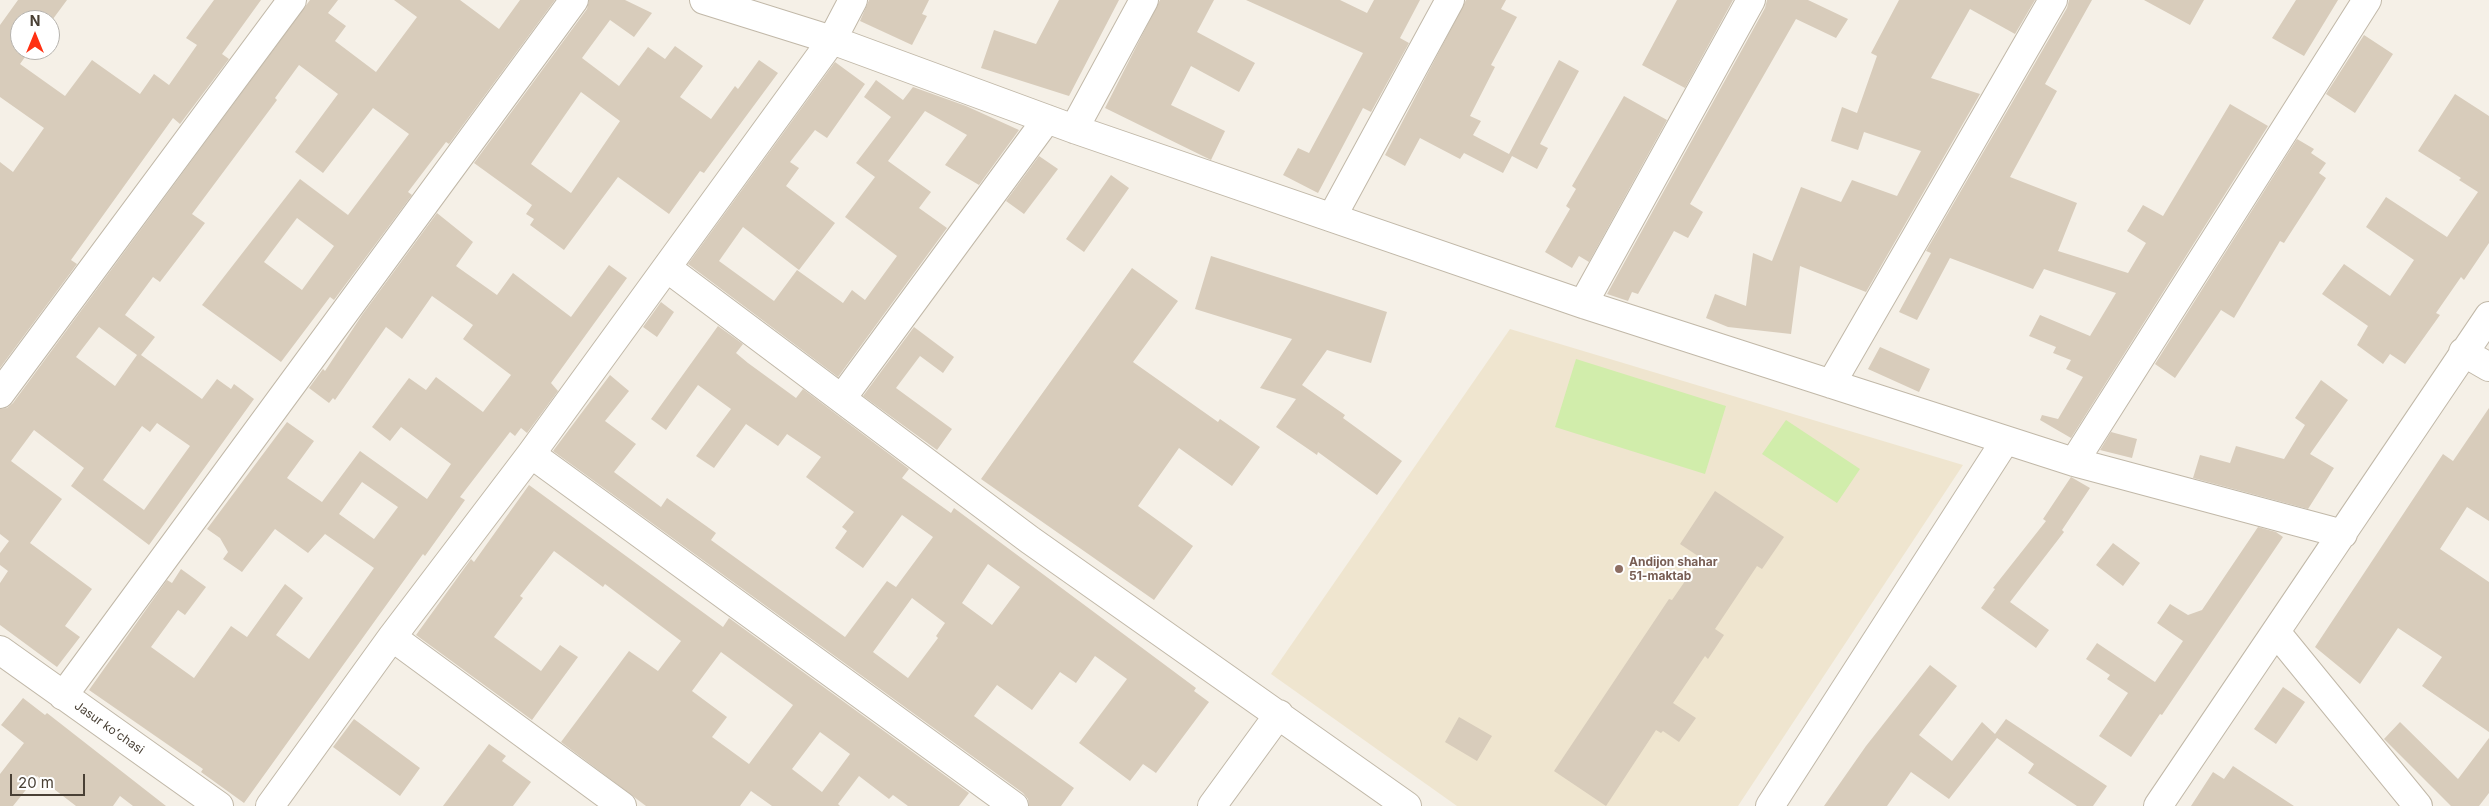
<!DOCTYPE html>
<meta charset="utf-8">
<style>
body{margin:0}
#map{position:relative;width:2489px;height:806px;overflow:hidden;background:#f5f0e7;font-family:Inter,sans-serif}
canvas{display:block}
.north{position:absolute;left:10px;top:10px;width:50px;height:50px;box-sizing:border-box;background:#fff;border:1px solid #b6b3ae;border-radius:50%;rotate:0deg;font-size:14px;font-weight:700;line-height:20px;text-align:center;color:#494035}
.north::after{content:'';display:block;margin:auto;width:18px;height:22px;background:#ff3113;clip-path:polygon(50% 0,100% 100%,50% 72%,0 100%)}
.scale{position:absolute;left:10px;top:774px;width:75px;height:22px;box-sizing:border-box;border:2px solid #494035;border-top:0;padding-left:6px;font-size:15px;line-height:18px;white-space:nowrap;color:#494035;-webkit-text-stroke:4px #fff;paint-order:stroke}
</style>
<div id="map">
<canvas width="2489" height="806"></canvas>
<div class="north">N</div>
<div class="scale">20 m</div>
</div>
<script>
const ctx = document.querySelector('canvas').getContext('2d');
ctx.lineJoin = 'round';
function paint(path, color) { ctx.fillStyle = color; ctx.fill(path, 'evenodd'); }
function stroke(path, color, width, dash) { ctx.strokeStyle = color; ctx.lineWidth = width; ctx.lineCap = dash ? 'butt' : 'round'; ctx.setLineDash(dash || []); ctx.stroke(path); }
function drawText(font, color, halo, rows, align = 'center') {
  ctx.font = font + ' Inter,sans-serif'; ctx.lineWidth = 4; ctx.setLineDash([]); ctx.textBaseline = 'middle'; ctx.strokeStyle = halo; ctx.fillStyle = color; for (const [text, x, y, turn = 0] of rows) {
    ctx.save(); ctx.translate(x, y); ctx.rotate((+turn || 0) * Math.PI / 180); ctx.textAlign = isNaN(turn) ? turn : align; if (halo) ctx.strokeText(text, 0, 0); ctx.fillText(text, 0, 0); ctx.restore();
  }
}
paint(new Path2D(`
 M 1510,329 L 1963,465 L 1738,806 L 1457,806 L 1271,674 Z`), '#efe5cf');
paint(new Path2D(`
 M 1576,359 L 1726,406 L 1705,474 L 1555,427 Z
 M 1786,420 L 1860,469 L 1837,503 L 1762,454 Z`), '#d1edab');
paint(new Path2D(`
 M 18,0 L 67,0 L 50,23 L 50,20 L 20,20 L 20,50 L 30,50 L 20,64 L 65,96 L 92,60 L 140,94 L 154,74 L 169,85 L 197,45 L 186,38 L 214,0 L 261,0 L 222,54 L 229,59 L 180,124 L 173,118 L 71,260 L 77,264 L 0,368 L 0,162 L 13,172 L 44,128 L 0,97 L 0,25 Z
 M 310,0 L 338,0 L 328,13 L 346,26 L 335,41 L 376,72 L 417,17 L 394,0 L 460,0 L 499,29 L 520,0 L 555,0 L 449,144 L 446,142 L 408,192 L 412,195 L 334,300 L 330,297 L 281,362 L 202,305 L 300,179 L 348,215 L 409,134 L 373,108 L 323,173 L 295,152 L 338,94 L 299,65 L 275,98 L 277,100 L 192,214 L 205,223 L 160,282 L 153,277 L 125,315 L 155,337 L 141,355 L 202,399 L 217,379 L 231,389 L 234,384 L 254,399 L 149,545 L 71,486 L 84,468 L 34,430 L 11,461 L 62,499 L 30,543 L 92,589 L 65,626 L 80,637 L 57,667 L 0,625 L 0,583 L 8,571 L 0,565 L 0,553 L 9,541 L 0,534 L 0,409 L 7,408 L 13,403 ZM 297,218 L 334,246 L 302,290 L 264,262 ZM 99,327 L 137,355 L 115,386 L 76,357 ZM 157,423 L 190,446 L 144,510 L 103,480 L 142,426 L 150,432 Z
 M 589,0 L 625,0 L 652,13 L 634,37 L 610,20 L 582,58 L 619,86 L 648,47 L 665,59 L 675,46 L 703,66 L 680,97 L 711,119 L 735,86 L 738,89 L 759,60 L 778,73 L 704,173 L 700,171 L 669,214 L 618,177 L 564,250 L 530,225 L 534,219 L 526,214 L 532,205 L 474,163 L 587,9 ZM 581,92 L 620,121 L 571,193 L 531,164 Z
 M 869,0 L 929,0 L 922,14 L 927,16 L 912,45 L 860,21 Z
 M 1059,0 L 1119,0 L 1069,96 L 981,68 L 994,30 L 1036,44 Z
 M 1160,0 L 1214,0 L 1197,32 L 1255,63 L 1239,92 L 1191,66 L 1171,105 L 1225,131 L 1211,160 L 1105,108 Z
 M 1246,0 L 1340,0 L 1367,13 L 1374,0 L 1420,0 L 1400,38 L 1409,43 L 1371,112 L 1363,108 L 1318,193 L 1283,175 L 1298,148 L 1309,153 L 1363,53 Z
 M 1466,0 L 1506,0 L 1501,9 L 1517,17 L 1491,65 L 1495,67 L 1470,116 L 1481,121 L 1473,135 L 1509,154 L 1559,60 L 1579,71 L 1540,144 L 1548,148 L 1537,169 L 1512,156 L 1503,173 L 1464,153 L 1460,159 L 1420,138 L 1405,166 L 1385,155 Z
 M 1677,0 L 1733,0 L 1685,88 L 1642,65 Z
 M 1767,0 L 1808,0 L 1848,19 L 1836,38 L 1796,19 L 1690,204 L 1703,212 L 1688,238 L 1674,231 L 1638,294 L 1632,292 L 1628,301 L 1607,294 L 1765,8 Z
 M 1899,0 L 2035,0 L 2015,34 L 1970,9 L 1931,78 L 1980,94 L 1866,292 L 1800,266 L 1791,334 L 1728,327 L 1706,318 L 1715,294 L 1746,306 L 1753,253 L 1772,261 L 1801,187 L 1841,202 L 1852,180 L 1897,196 L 1921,151 L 1864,132 L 1858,150 L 1831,141 L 1842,107 L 1857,113 L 1877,56 L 1871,53 Z
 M 2069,0 L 2092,0 L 2045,84 L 2057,91 L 2010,177 L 2077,203 L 2058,251 L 2128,273 L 2146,243 L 2127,231 L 2143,205 L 2163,216 L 2230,104 L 2268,126 L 2071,438 L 2040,420 L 2042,415 L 2058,419 L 2083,377 L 2066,369 L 2071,360 L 2053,353 L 2056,347 L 2029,336 L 2040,315 L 2090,336 L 2116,293 L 2044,269 L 2033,289 L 1950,258 L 1917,320 L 1899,312 L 1931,253 L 1926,251 L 2067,8 Z
 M 2144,0 L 2204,0 L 2190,25 Z
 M 2296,0 L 2338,0 L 2304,56 L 2272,38 Z
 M 2364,35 L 2393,54 L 2355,113 L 2326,94 Z
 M 835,62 L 865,84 L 827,138 L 815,130 L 790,162 L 799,168 L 786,186 L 835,223 L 799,270 L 743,227 L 719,261 L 774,301 L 797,270 L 843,303 L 852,290 L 865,300 L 897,256 L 845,217 L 875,177 L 856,163 L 891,117 L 864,97 L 876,80 L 903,100 L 913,87 L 966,106 L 1019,130 L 979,185 L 945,165 L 967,135 L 925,111 L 888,161 L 931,192 L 919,208 L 947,228 L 838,377 L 688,264 Z
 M 2455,94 L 2489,116 L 2489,243 L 2464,280 L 2461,277 L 2436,313 L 2440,315 L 2405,364 L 2390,354 L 2383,364 L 2357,345 L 2368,326 L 2322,294 L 2344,264 L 2390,296 L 2414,260 L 2366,227 L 2386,197 L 2447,237 L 2478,192 L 2459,180 L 2461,178 L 2418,151 Z
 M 1624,96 L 1667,120 L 1589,262 L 1579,256 L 1572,268 L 1545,252 L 1570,209 L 1566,206 L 1576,189 L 1572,186 Z
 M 2297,139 L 2314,149 L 2311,153 L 2326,163 L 2319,173 L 2326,178 L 2284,243 L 2280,241 L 2234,318 L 2221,310 L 2175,378 L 2155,364 Z
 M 1039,156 L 1058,169 L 1024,214 L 1006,201 Z
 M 1111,175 L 1129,188 L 1084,252 L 1066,239 Z
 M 437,213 L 473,242 L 456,266 L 497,295 L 513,273 L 571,317 L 609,265 L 627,278 L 551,383 L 558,391 L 527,433 L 521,428 L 515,436 L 510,432 L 460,497 L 465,500 L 425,556 L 423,554 L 244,803 L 201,772 L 203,769 L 89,690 L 167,580 L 172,583 L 181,569 L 206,587 L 185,615 L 178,610 L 151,647 L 194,678 L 231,626 L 247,637 L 285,584 L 303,598 L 276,635 L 309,659 L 374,568 L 325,534 L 308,553 L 275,529 L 242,572 L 223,559 L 228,552 L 220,538 L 207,529 L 287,422 L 314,441 L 287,478 L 322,502 L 360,451 L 427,499 L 451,464 L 401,427 L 390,441 L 372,427 L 409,378 L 426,390 L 436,377 L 483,412 L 511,375 L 463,339 L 473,325 L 432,296 L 402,339 L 386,327 L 335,400 L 333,398 L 329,403 L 309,388 L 323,369 L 325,371 L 362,315 ZM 362,482 L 398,507 L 374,539 L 339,514 Z
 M 1211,256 L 1387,312 L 1371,363 L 1327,350 L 1302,385 L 1345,415 L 1343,418 L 1402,461 L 1377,495 L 1318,452 L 1317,455 L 1276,427 L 1296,399 L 1260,388 L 1292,339 L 1195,309 Z
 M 1132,268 L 1178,301 L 1133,362 L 1218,422 L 1220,419 L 1260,447 L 1232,486 L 1179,448 L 1138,506 L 1193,546 L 1154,600 L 981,479 Z
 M 661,302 L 674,312 L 657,337 L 643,327 Z
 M 718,326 L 743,344 L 736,353 L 748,363 L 796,398 L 803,389 L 909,469 L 902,478 L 951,513 L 954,508 L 1196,688 L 1194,691 L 1209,702 L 1156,773 L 1143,764 L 1130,781 L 1079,743 L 1127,679 L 1095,656 L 1076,683 L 1060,672 L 1032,710 L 997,685 L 974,716 L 1074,788 L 1061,806 L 1029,806 L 1028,799 L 1023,793 L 553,451 L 610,375 L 629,391 L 605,421 L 636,444 L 614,472 L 661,507 L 667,498 L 716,533 L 711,540 L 845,637 L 887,581 L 896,587 L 933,537 L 902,515 L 863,568 L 835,548 L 847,531 L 842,527 L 854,512 L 806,477 L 821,457 L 787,434 L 778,446 L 746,424 L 714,468 L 696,456 L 731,409 L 698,385 L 666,430 L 651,419 ZM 988,564 L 1020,587 L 992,625 L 962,603 ZM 912,598 L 945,623 L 936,636 L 938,638 L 908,678 L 873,652 Z
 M 914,327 L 954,357 L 943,373 L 920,356 L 896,388 L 952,429 L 937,450 L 863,396 Z
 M 1880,347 L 1930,369 L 1919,392 L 1868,369 Z
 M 2321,380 L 2348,400 L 2310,454 L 2334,468 L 2308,509 L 2193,478 L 2200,455 L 2230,463 L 2236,446 L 2284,459 L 2305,425 L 2295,418 Z
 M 2489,408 L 2489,521 L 2467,507 L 2440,549 L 2489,582 L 2489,732 L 2422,686 L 2442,657 L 2398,628 L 2360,684 L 2315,647 L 2443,454 L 2453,461 Z
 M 2111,432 L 2137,439 L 2132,458 L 2100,450 Z
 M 2071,477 L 2090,488 L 2062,530 L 2064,532 L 2010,602 L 2049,630 L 2036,648 L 1981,608 L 1995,589 L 1993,588 L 2046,521 L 2043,519 Z
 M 529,485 L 723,627 L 729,618 L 969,793 L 959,806 L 908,806 L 893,795 L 889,799 L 859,776 L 838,804 L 840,806 L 772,806 L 751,791 L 740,806 L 646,806 L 561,742 L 629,651 L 658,671 L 681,641 L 605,584 L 603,587 L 554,551 L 520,596 L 523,598 L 494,637 L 541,671 L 560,645 L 578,657 L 532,720 L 416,635 L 471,559 L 474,562 ZM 721,652 L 793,705 L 749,764 L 712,737 L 727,717 L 692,691 ZM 820,732 L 850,754 L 822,792 L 792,769 Z
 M 1715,491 L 1784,537 L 1762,569 L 1757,566 L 1715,629 L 1724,635 L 1708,659 L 1705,656 L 1673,703 L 1696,718 L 1679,742 L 1663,731 L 1661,733 L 1656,730 L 1606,806 L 1554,771 L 1669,599 L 1672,600 L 1701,558 L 1680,544 Z
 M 2258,527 L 2276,532 L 2283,537 L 2162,715 L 2160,714 L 2131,757 L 2099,736 L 2128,693 L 2107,679 L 2110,675 L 2086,659 L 2097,643 L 2155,682 L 2183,641 L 2157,623 L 2170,604 L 2188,615 L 2202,610 Z
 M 2113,543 L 2140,563 L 2123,586 L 2096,565 Z
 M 1930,665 L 1957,686 L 1919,735 L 1952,761 L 1982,722 L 1995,734 L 2006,719 L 2107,786 L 2093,806 L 2077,806 L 2028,773 L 2034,764 L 1997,738 L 1949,799 L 1911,772 L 1887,806 L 1824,806 L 1866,746 Z
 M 2283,687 L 2305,702 L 2276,744 L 2254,729 Z
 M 23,698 L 45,715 L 47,713 L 166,806 L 133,806 L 120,796 L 113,806 L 76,806 L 37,776 L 13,806 L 0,806 L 0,774 L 24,743 L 1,725 Z
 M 1459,717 L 1492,736 L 1477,761 L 1445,742 Z
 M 354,719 L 420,768 L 400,796 L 333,747 Z
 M 2400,722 L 2458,779 L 2489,738 L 2489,793 L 2479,806 L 2451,806 L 2384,739 Z
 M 489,744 L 506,756 L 502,761 L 531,782 L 513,806 L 443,806 Z
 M 2233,766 L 2294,806 L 2191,806 L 2213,772 L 2224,779 Z`), '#d8ccbb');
const minor = new Path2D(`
 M 704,0 L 832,40 L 1074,129 L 1583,304 L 2074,462 L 2343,534
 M 1074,129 L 1144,0
 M 1332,217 L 1450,0
 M 667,268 L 1030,540 L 1407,806
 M 1583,304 L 1751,0
 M 2463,352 L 2489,367
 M 1831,384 L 2053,0
 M 0,394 L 292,0
 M 842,398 L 1047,119
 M 531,454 L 1014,806
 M 2074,462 L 2367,0
 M 2276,632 L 2418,806
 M 392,637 L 622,806
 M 0,650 L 219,806
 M 63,696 L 574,0
 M 270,806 L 392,637 L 531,454 L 832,40 L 853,0
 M 1212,806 L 1279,714
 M 1770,806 L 2005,441
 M 2158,806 L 2489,316`);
stroke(minor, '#c1b8a8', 30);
stroke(minor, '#fff', 28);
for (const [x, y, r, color] of [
 [1619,569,5,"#8d6e63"]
]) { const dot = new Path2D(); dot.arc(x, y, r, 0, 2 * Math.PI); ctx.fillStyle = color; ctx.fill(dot); stroke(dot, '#fff', 2); }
drawText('bold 12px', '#785e54', '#fff', [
 ["Andijon shahar",1629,562],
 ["51-maktab",1629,576]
], 'left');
drawText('12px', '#494035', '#fff', [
 ["Jasur koʻchasi",109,728,35]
]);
</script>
